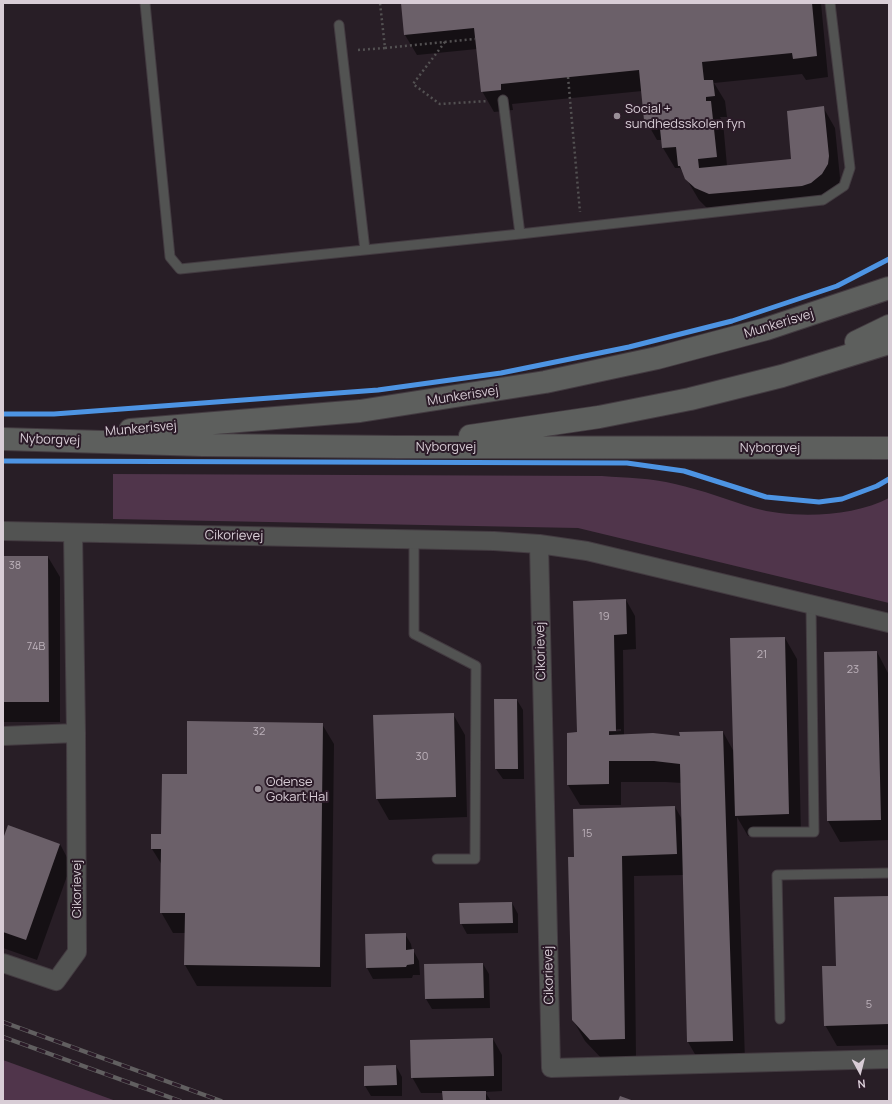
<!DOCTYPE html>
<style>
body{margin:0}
#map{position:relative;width:892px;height:1104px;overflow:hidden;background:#281e26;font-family:Manrope,sans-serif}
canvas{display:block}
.frame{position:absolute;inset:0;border:4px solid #d8cdd6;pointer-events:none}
.north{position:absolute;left:840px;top:1052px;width:40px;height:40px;-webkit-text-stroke:3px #2b1b28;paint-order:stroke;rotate:173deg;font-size:11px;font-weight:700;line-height:16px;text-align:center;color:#d8cdd6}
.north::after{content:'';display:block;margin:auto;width:14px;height:18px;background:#d8cdd6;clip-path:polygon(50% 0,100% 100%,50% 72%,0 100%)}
</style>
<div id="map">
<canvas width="892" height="1104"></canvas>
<div class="frame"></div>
<div class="north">N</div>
</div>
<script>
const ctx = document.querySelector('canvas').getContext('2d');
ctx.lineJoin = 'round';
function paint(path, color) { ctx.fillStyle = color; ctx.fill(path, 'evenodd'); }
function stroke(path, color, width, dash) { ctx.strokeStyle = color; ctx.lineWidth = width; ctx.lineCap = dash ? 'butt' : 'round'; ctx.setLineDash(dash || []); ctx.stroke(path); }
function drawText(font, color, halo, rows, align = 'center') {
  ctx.font = font + ' Manrope,sans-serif'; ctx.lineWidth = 4; ctx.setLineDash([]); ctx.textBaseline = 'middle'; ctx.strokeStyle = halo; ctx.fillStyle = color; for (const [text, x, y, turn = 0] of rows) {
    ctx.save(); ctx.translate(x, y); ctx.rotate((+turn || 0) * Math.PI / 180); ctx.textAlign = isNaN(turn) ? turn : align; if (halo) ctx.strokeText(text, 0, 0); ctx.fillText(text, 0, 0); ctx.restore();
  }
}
paint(new Path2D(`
 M 113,474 L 602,476 C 627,478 651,478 675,484 C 702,490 728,500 754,508 C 793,519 853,517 889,498 L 889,603 L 578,528 L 113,519 Z
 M 3,1060 L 116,1101 L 3,1101 Z`), '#50354b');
paint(new Path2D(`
 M 402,3 L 821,3 L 828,77 L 806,80 L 802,74 L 714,83 L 725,101 L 727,117 L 720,117 L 723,122 L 727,166 L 792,160 L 823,107 L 835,128 L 840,178 L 839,185 L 823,203 L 814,206 L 721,214 L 708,209 L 699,200 L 680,168 L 675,168 L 663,148 L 662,140 L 657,140 L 645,119 L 642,91 L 512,104 L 513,110 L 494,112 L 482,91 L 477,49 L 417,55 L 405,35 Z
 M 3,557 L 48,557 L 60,577 L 60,722 L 3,722 Z
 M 626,600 L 635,616 L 636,649 L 623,650 L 624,736 L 681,737 L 723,732 L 734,752 L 785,638 L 797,659 L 801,835 L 748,836 L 737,817 L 745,1061 L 700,1063 L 688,1042 L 684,875 L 634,876 L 636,1059 L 603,1060 L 585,1041 L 573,1020 L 575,858 L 675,807 L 683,821 L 682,783 L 666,782 L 621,782 L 621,805 L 580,805 L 568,785 L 578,733 ZM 621,729 L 621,731 L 609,732 L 609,730 Z
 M 877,652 L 888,673 L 889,840 L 840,842 L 828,821 Z
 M 517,700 L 523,710 L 524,779 L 503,779 L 496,769 Z
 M 453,714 L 465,735 L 467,817 L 389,820 L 377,799 L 374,716 Z
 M 322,724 L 334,744 L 331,987 L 197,986 L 185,965 L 186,933 L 173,933 L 161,912 L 162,865 L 152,849 L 162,835 L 188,775 Z
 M 3,837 L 60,844 L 71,865 L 37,960 L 3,948 Z
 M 889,897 L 889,1045 L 837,1046 L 825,1025 L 837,967 Z
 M 512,903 L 518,914 L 518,933 L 467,934 L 461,923 Z
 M 405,934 L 411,944 L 412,950 L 413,950 L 419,961 L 420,975 L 413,975 L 412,978 L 373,979 L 367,968 L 366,935 Z
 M 483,964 L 489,974 L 490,1008 L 432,1009 L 426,999 Z
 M 493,1039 L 502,1055 L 502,1091 L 485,1092 L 491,1101 L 444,1101 L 443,1093 L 421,1093 L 412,1077 Z
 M 396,1066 L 402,1077 L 402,1096 L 371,1096 L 365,1086 Z`), '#0007');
paint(new Path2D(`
 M 401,3 L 812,3 L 817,56 L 793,59 L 792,53 L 702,62 L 704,80 L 713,80 L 715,96 L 706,97 L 706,101 L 711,101 L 717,157 L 698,159 L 699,168 L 791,159 L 787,111 L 824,106 L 829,156 L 828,164 L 822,174 L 811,183 L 802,186 L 709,194 L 695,188 L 685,179 L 680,166 L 678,166 L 676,147 L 662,148 L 659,119 L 644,120 L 639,70 L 501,84 L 501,90 L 481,92 L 474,28 L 404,35 Z
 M 3,556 L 48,556 L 49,702 L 3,702 Z
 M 626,599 L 627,634 L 614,635 L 616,731 L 609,731 L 609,735 L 653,733 L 680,736 L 679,732 L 723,731 L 733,1041 L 687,1042 L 680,764 L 654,761 L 609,761 L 609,784 L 567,785 L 567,733 L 577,732 L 573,601 Z
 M 785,637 L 789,814 L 735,816 L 730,638 Z
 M 877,651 L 881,820 L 827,821 L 824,652 Z
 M 494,699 L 517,699 L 518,769 L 495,769 Z
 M 454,713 L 456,797 L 376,799 L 373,715 Z
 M 187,721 L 323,723 L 320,967 L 184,965 L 185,913 L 160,913 L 161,849 L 151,849 L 151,834 L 161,834 L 162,774 L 187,774 Z
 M 675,806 L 677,854 L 622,856 L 625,1039 L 590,1040 L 572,1020 L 568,857 L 574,857 L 573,809 Z
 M 8,825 L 60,844 L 26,940 L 3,932 L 3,836 L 4,836 Z
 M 889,896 L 889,1024 L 824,1026 L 822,966 L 836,966 L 834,897 Z
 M 512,902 L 513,923 L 460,924 L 459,903 Z
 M 406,933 L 406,950 L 414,949 L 414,964 L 407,965 L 406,967 L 366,968 L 365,934 Z
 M 483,963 L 484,998 L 425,999 L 424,964 Z
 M 493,1038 L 494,1076 L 411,1078 L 410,1040 Z
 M 396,1065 L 397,1085 L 364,1086 L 364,1066 Z
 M 442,1091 L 486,1091 L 486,1101 L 443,1101 Z
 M 620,1096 L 634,1101 L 618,1101 Z`), '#6b6069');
const lane = new Path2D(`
 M 145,3 L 170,257 L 180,269 L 520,234 L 823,200 L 844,186 L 850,168 L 830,3
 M 339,25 L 365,250
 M 503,100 L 520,234
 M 414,540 L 414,634 L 476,666 L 475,859 L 437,859
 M 753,832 L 814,832 L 811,605
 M 780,1019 L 777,875 L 889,873`);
const street = new Path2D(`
 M 3,531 L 494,541 L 539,544 L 587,551 L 889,623
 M 539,544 L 551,1068 L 889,1059
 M 3,736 L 76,733
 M 3,963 L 56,981 L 77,952 L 76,733 L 73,533`);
const secondary = new Path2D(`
 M 856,342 L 889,326
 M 130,430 L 360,411 L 545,382 L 657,358 L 766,329 L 889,288
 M 470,436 L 599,417 L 690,399 L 782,376 L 889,343
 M 3,439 L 203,445 L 397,447 L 889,448`);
stroke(lane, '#433b41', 11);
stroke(street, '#433b41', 20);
stroke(secondary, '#433b41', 24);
stroke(new Path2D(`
 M 445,42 L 413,84 L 440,104 L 488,101
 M 385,48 L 475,39
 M 358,50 L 385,48 L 380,3
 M 568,77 L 580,212`), '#535152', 2.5, [2, 3]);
stroke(lane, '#525352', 9);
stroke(street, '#525352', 18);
stroke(secondary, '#5d5f5d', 22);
const rail = new Path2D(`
 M 3,1022 L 221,1101
 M 3,1037 L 180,1101`);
stroke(rail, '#615f60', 4.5);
stroke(rail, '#2b1b28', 3, [9]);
stroke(new Path2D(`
 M 3,414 L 54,414 L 378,390 L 501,373 L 629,347 L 732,321 L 837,286 L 889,259
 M 3,461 L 627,463 L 684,471 L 766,497 L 819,502 L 842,499 L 877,486 L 889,479`), '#4d94e3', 5);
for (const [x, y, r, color] of [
 [617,116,4,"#9a9098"],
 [258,789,4,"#9a9098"]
]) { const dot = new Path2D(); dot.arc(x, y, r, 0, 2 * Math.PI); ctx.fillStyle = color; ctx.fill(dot); stroke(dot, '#2b1b28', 1.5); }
drawText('11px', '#bdb2bb', null, [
 ["38",15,566],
 ["19",604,617],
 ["74B",36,647],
 ["21",762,655],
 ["23",853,670],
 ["32",259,732],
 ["30",422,757],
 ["15",587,834],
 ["5",869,1005]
]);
drawText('13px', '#d8cdd6', '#2b1b28', [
 ["Social +",625,109],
 ["sundhedsskolen fyn",625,124],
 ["Odense",266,782],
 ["Gokart Hal",266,797]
], 'left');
drawText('13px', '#d8cdd6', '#2b1b28', [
 ["Munkerisvej",779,324,-17],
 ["Munkerisvej",463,396,-9],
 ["Munkerisvej",141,429,-5],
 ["Nyborgvej",50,440,2],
 ["Nyborgvej",446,447],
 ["Nyborgvej",770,448],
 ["Cikorievej",234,536,1],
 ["Cikorievej",541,651,-91],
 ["Cikorievej",77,889,-90],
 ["Cikorievej",549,975,-91]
]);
</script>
